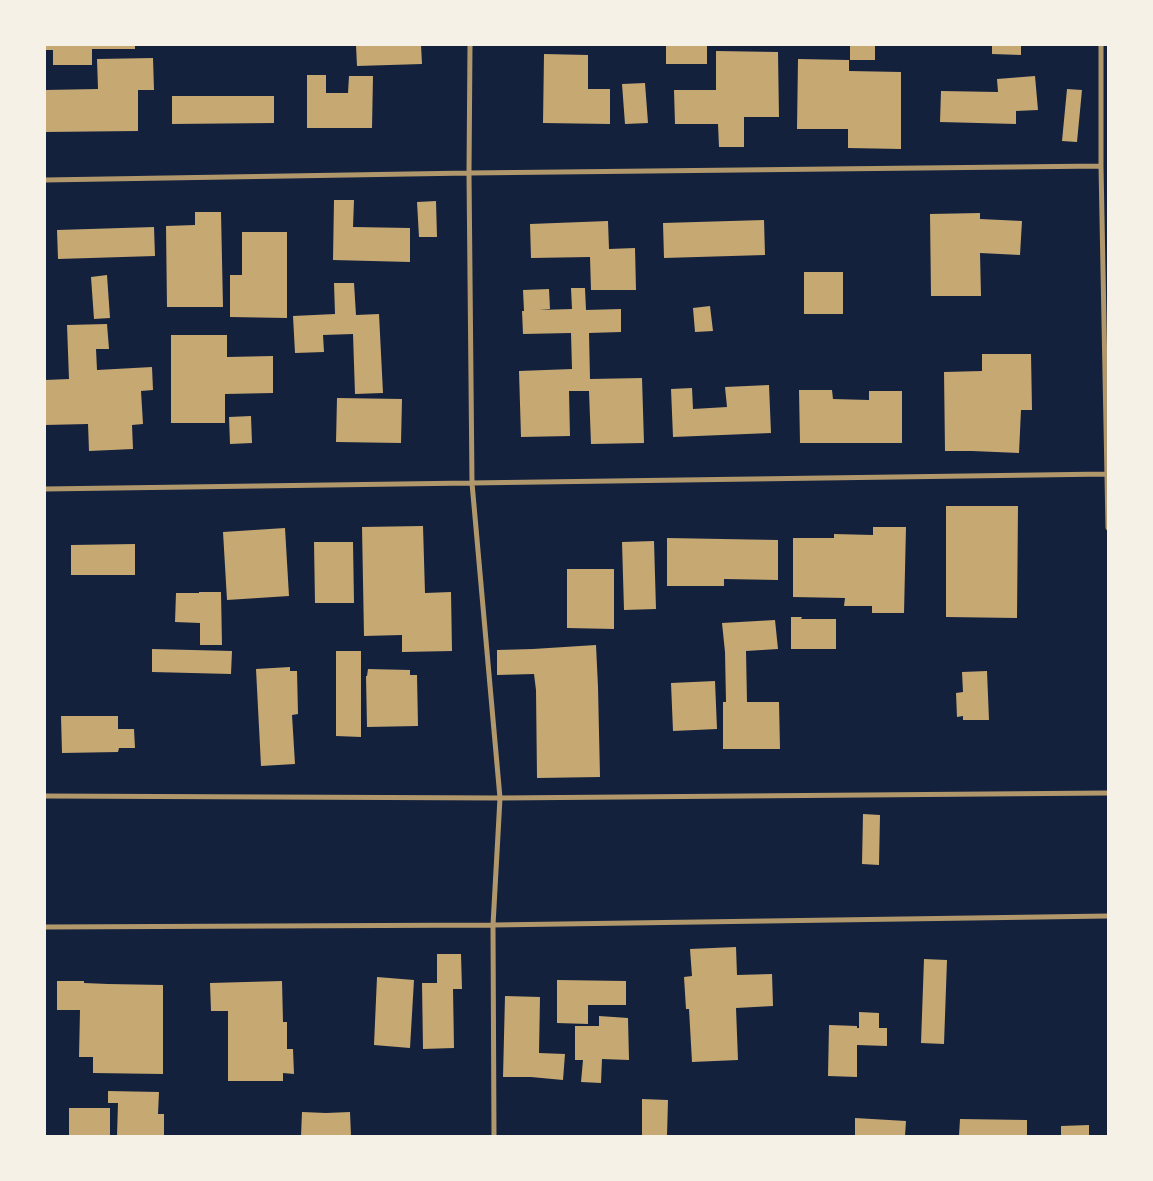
<!DOCTYPE html>
<style>
body{margin:0}
#map{position:relative;width:1153px;height:1181px;overflow:hidden;background:#14213d;font-family:Literata,serif}
canvas{display:block}
.frame{position:absolute;inset:0;border:46px solid #f6f1e7;pointer-events:none}
</style>
<div id="map">
<canvas width="1153" height="1181"></canvas>
<div class="frame"></div>
</div>
<script>
const ctx = document.querySelector('canvas').getContext('2d');
ctx.lineJoin = 'round';
function paint(path, color) { ctx.fillStyle = color; ctx.fill(path, 'evenodd'); }
function stroke(path, color, width, dash) { ctx.strokeStyle = color; ctx.lineWidth = width; ctx.lineCap = dash ? 'butt' : 'round'; ctx.setLineDash(dash || []); ctx.stroke(path); }
paint(new Path2D(`
 M 45,45 L 135,45 L 135,49 L 92,49 L 92,65 L 53,65 L 53,50 L 45,50 Z
 M 356,45 L 421,45 L 422,64 L 357,66 Z
 M 666,45 L 707,45 L 707,64 L 666,64 Z
 M 850,45 L 875,45 L 875,60 L 850,60 Z
 M 992,45 L 1021,45 L 1021,55 L 992,54 Z
 M 716,51 L 778,52 L 779,117 L 744,117 L 744,147 L 719,147 L 718,124 L 675,124 L 674,90 L 716,90 Z
 M 544,54 L 588,55 L 588,89 L 610,89 L 610,124 L 543,123 Z
 M 153,58 L 154,90 L 138,90 L 138,131 L 45,132 L 45,90 L 98,89 L 97,59 Z
 M 798,59 L 849,60 L 849,71 L 901,72 L 901,149 L 848,148 L 848,129 L 797,129 Z
 M 307,75 L 326,75 L 326,93 L 348,93 L 349,76 L 373,76 L 372,128 L 307,128 Z
 M 1035,76 L 1038,110 L 1016,111 L 1016,124 L 940,122 L 941,91 L 998,92 L 997,79 Z
 M 645,83 L 648,123 L 625,124 L 622,84 Z
 M 1067,89 L 1082,90 L 1077,142 L 1062,141 Z
 M 172,96 L 274,96 L 274,123 L 172,124 Z
 M 334,200 L 354,200 L 353,227 L 410,228 L 410,262 L 333,260 Z
 M 436,201 L 437,237 L 419,237 L 417,202 Z
 M 195,212 L 221,212 L 223,307 L 167,307 L 166,226 L 195,225 Z
 M 980,213 L 980,219 L 1022,221 L 1020,255 L 980,253 L 981,296 L 931,296 L 930,214 Z
 M 764,220 L 765,255 L 664,258 L 663,223 Z
 M 608,221 L 609,249 L 635,248 L 636,290 L 591,290 L 590,257 L 531,258 L 530,224 Z
 M 154,227 L 155,256 L 58,259 L 57,230 Z
 M 242,232 L 287,232 L 287,318 L 230,317 L 230,275 L 242,275 Z
 M 804,272 L 843,272 L 843,314 L 804,314 Z
 M 107,275 L 110,318 L 94,319 L 91,277 Z
 M 334,283 L 354,283 L 356,315 L 379,314 L 383,393 L 355,394 L 353,334 L 323,335 L 324,352 L 295,353 L 293,316 L 335,314 Z
 M 571,288 L 585,288 L 586,310 L 621,309 L 621,332 L 589,333 L 590,379 L 642,378 L 644,443 L 591,444 L 589,391 L 569,391 L 570,436 L 521,437 L 519,371 L 572,369 L 571,333 L 523,334 L 522,311 L 524,311 L 523,290 L 549,289 L 550,309 L 539,310 L 572,309 Z
 M 710,306 L 713,331 L 695,332 L 693,308 Z
 M 107,324 L 109,349 L 96,349 L 97,370 L 152,367 L 153,390 L 141,391 L 143,424 L 132,425 L 133,449 L 89,451 L 88,424 L 45,425 L 45,380 L 69,379 L 67,325 Z
 M 171,335 L 227,335 L 227,357 L 273,356 L 273,393 L 225,394 L 225,423 L 171,423 Z
 M 982,354 L 1031,354 L 1032,410 L 1021,410 L 1019,453 L 972,451 L 945,451 L 944,372 L 982,371 Z
 M 769,385 L 771,433 L 673,437 L 671,389 L 692,388 L 693,409 L 727,407 L 725,387 Z
 M 799,390 L 832,390 L 833,399 L 869,400 L 869,391 L 902,391 L 902,443 L 800,443 Z
 M 337,398 L 402,399 L 401,443 L 336,442 Z
 M 251,416 L 252,443 L 230,444 L 229,417 Z
 M 946,506 L 1018,506 L 1017,618 L 946,617 Z
 M 423,526 L 425,593 L 451,592 L 452,651 L 402,652 L 402,635 L 364,636 L 362,527 Z
 M 873,527 L 906,527 L 904,613 L 872,613 L 872,606 L 844,606 L 845,598 L 793,597 L 793,538 L 834,538 L 834,534 L 873,535 Z
 M 285,528 L 289,596 L 227,600 L 223,532 Z
 M 667,538 L 778,540 L 778,580 L 724,579 L 724,586 L 667,586 Z
 M 654,541 L 656,609 L 624,610 L 622,542 Z
 M 314,542 L 353,542 L 354,603 L 315,603 Z
 M 135,544 L 135,575 L 71,575 L 71,545 Z
 M 567,569 L 614,569 L 614,629 L 567,628 Z
 M 199,592 L 221,592 L 222,645 L 200,645 L 200,623 L 175,622 L 176,593 L 199,593 Z
 M 791,617 L 802,617 L 801,619 L 836,619 L 836,649 L 791,649 Z
 M 775,620 L 778,649 L 746,651 L 747,702 L 779,702 L 780,749 L 723,749 L 723,702 L 726,702 L 725,652 L 722,623 Z
 M 596,645 L 598,687 L 600,777 L 537,778 L 536,690 L 534,674 L 497,675 L 497,650 L 533,649 Z
 M 152,649 L 232,651 L 231,674 L 152,672 Z
 M 336,651 L 361,651 L 361,737 L 336,736 Z
 M 290,667 L 290,671 L 297,671 L 298,714 L 292,715 L 295,764 L 261,766 L 256,669 Z
 M 368,669 L 410,670 L 410,675 L 417,675 L 418,726 L 367,727 L 366,676 L 367,676 Z
 M 987,671 L 989,720 L 963,720 L 963,716 L 957,717 L 956,693 L 963,692 L 962,672 Z
 M 715,681 L 717,729 L 673,731 L 671,683 Z
 M 61,716 L 118,716 L 118,729 L 134,729 L 135,748 L 119,748 L 118,752 L 62,753 Z
 M 863,814 L 880,815 L 879,865 L 862,864 Z
 M 736,947 L 737,975 L 772,974 L 773,1006 L 736,1008 L 738,1060 L 692,1062 L 689,1009 L 686,1009 L 684,977 L 692,976 L 690,949 Z
 M 437,954 L 461,954 L 462,989 L 453,989 L 454,1048 L 423,1049 L 422,983 L 437,983 Z
 M 924,959 L 947,960 L 944,1044 L 921,1043 Z
 M 377,977 L 414,980 L 410,1048 L 374,1045 Z
 M 557,980 L 626,981 L 626,1005 L 588,1005 L 588,1024 L 557,1023 Z
 M 57,981 L 84,981 L 84,983 L 108,984 L 163,985 L 163,1074 L 93,1073 L 93,1057 L 79,1057 L 80,1010 L 57,1010 Z
 M 282,981 L 283,1022 L 287,1022 L 287,1049 L 293,1049 L 294,1074 L 283,1073 L 283,1081 L 228,1081 L 228,1011 L 211,1011 L 210,983 Z
 M 505,996 L 540,997 L 539,1053 L 565,1054 L 563,1080 L 531,1077 L 503,1077 Z
 M 859,1012 L 879,1013 L 879,1028 L 887,1028 L 887,1046 L 857,1045 L 857,1077 L 828,1076 L 829,1025 L 857,1026 L 857,1028 L 859,1028 Z
 M 599,1016 L 628,1018 L 629,1060 L 602,1059 L 601,1083 L 581,1082 L 583,1060 L 575,1060 L 575,1026 L 599,1026 Z
 M 108,1091 L 159,1092 L 158,1114 L 164,1114 L 164,1136 L 117,1136 L 118,1103 L 108,1103 Z
 M 642,1099 L 668,1100 L 667,1136 L 642,1136 Z
 M 69,1108 L 110,1108 L 110,1136 L 69,1136 Z
 M 302,1112 L 326,1113 L 350,1112 L 351,1136 L 301,1136 Z
 M 855,1118 L 906,1121 L 905,1136 L 855,1136 Z
 M 960,1119 L 1027,1120 L 1027,1136 L 959,1136 Z
 M 1089,1125 L 1089,1136 L 1061,1136 L 1061,1126 Z`), '#c6a872');
stroke(new Path2D(`
 M 470,45 L 469,173 L 472,483 L 500,798 L 493,925 L 494,1136
 M 1101,45 L 1101,166 L 1108,528
 M 45,180 L 469,173 L 1101,166
 M 45,489 L 1107,474
 M 45,796 L 500,798 L 1108,793
 M 45,927 L 493,925 L 1108,916`), '#b1986c', 5);
</script>
